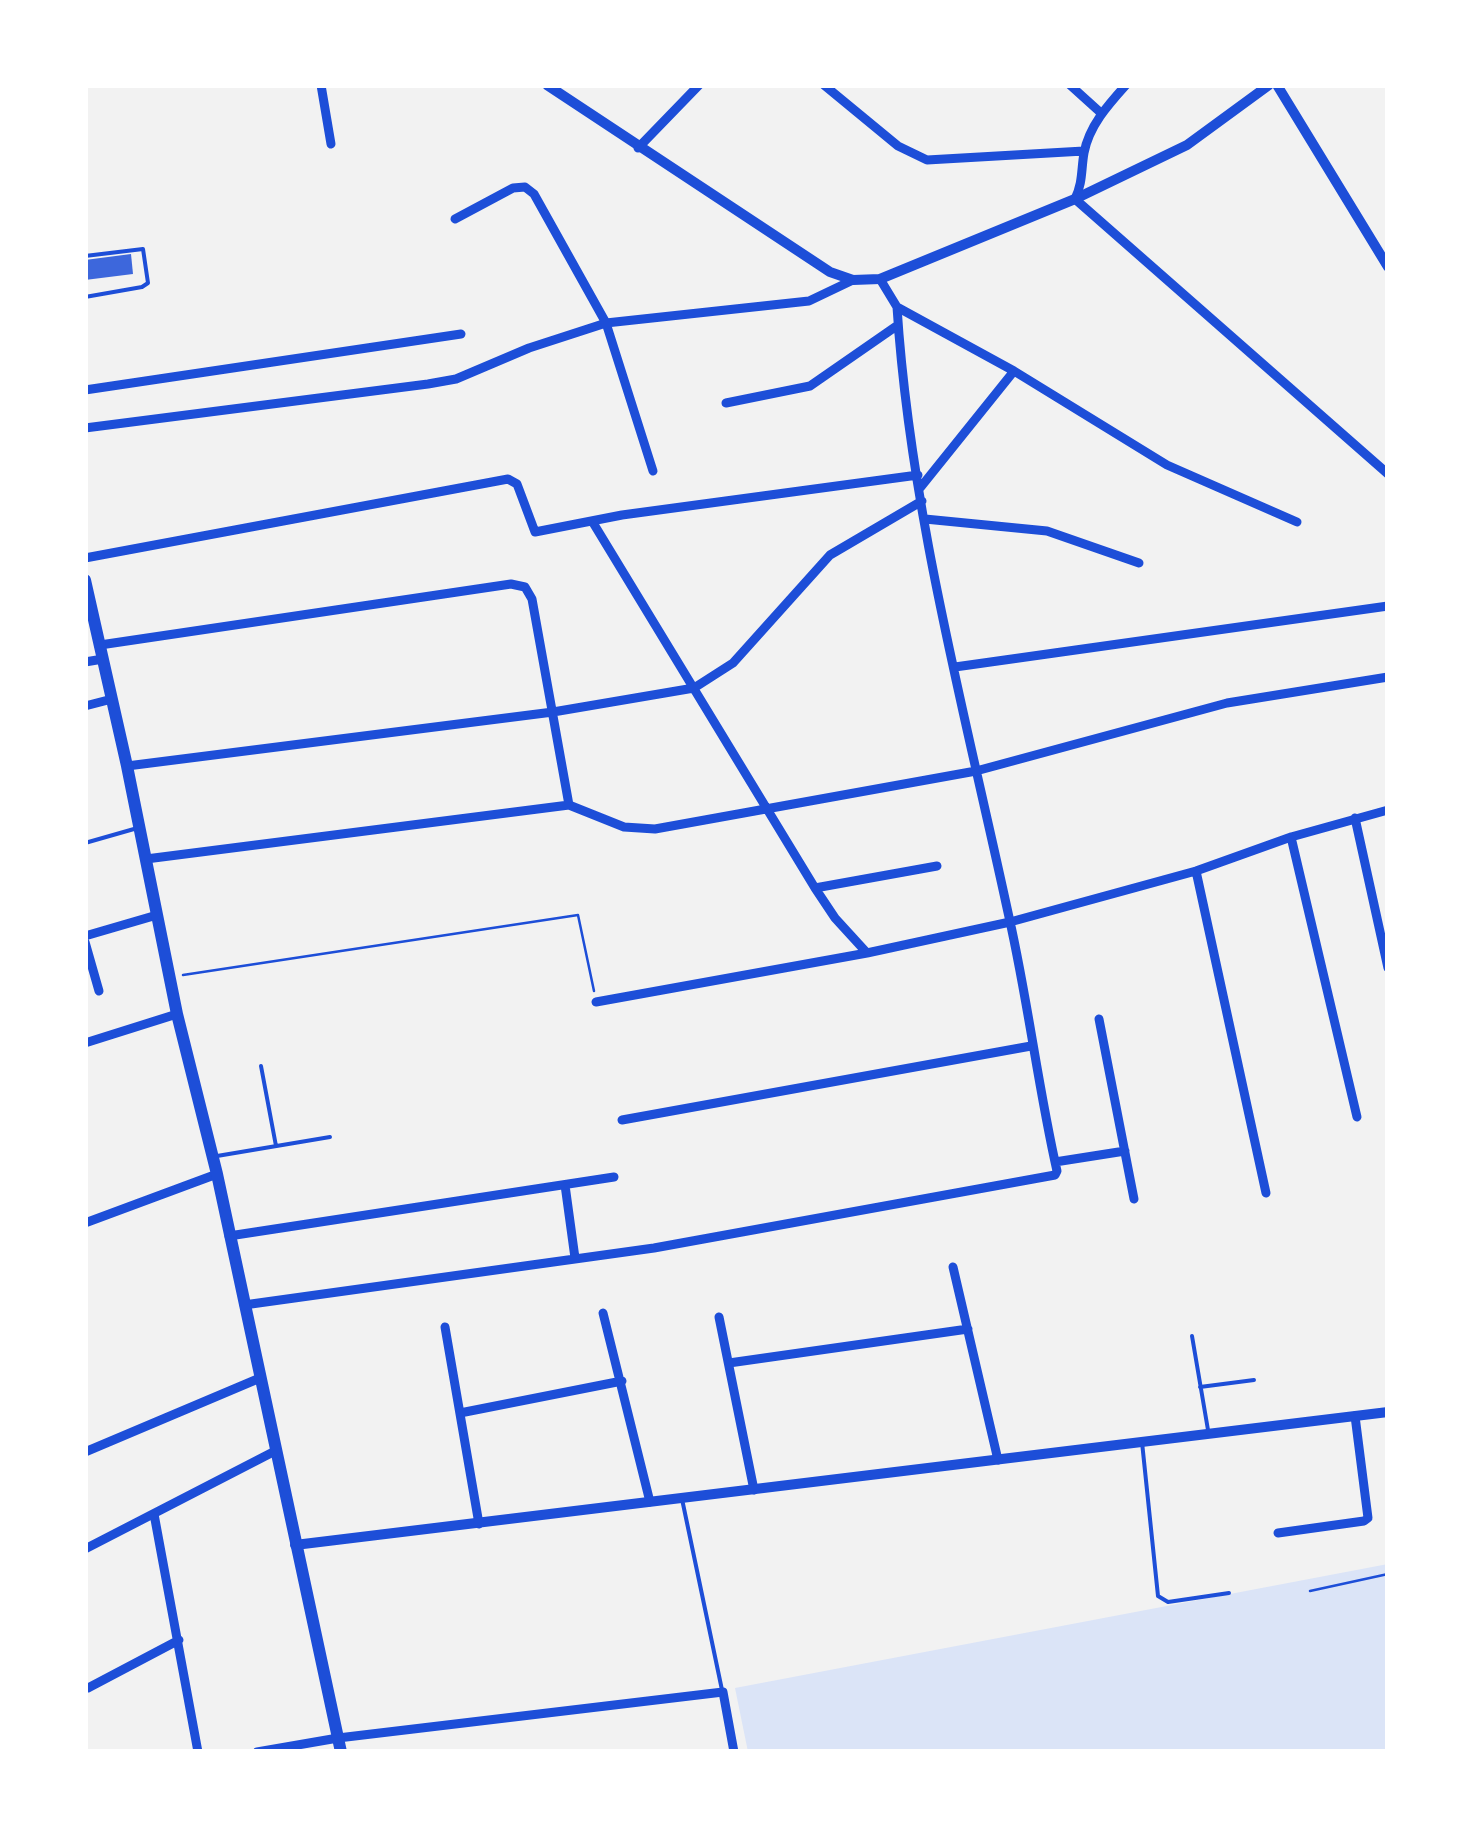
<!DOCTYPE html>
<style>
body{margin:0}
#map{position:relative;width:1473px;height:1837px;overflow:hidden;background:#f2f2f2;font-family:"Golos Text",sans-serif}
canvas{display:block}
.frame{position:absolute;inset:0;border:88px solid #fff;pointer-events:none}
</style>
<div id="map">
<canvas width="1473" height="1837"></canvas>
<div class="frame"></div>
</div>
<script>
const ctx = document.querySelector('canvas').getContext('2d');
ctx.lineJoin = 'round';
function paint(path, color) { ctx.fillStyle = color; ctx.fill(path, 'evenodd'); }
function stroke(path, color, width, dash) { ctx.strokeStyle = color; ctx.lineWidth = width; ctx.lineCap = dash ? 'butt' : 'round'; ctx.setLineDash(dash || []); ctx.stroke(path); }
paint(new Path2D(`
 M 1388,1564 L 1388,1752 L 748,1752 L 735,1688 Z`), '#dbe4f7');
paint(new Path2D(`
 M 131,254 L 133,274 L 85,280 L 85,260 Z`), '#3d67dc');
stroke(new Path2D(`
 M 183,975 L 578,915 L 594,991
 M 1310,1591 L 1388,1574`), '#1d4ed8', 2.5);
stroke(new Path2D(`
 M 85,256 L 143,249 L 148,283 L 142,287 L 85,297
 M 85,843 L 134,829
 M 261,1066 L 276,1146
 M 217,1156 L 330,1137
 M 1192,1336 L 1208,1430
 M 1200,1387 L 1254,1380
 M 1142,1442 L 1158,1596 L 1168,1602 L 1229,1593
 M 682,1499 L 722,1690`), '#1d4ed8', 4);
stroke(new Path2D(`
 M 321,85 L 331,144
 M 824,85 L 898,146 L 927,160 L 1084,151
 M 1070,85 L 1101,113
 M 1126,85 C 1108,105 1089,126 1084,153 C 1081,170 1083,182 1075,199 L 1388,474
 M 638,148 L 699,85
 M 455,219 L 513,188 L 525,187 L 534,194 L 606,323 L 653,471
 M 897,307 L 1014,371 L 1167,465 L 1297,522
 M 85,390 L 461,334
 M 726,403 L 810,386 L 898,325
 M 85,428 L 428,384 L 456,379 L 529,348 L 606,323 L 809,301 L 853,280
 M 920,488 L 1014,371
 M 925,519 L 1047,531 L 1139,563
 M 592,521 L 815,888 L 835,918 L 867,953
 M 85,558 L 508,479 L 517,484 L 535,532 L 622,515 L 918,475
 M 100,645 L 511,584 L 525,587 L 532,599 L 569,805
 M 85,662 L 103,659
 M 955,667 L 1388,606
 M 85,706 L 112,699
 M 127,766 L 553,712 L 694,688 L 733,663 L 830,555 L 922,501
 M 1355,818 L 1388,968
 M 1291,837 L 1357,1117
 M 146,859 L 569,805 L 624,827 L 655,829 L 976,771 L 1227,703 L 1388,677
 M 1196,871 L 1266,1193
 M 815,888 L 937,866
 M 85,936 L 157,915
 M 85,942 L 99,991
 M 596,1002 L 867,953 L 1010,922 L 1196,871 L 1291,837 L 1388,810
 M 1099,1019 L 1134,1199
 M 85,1043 L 177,1014
 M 622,1120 L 1031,1046
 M 1055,1162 L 1125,1151
 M 565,1185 L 575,1258
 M 85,1223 L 217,1174
 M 229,1236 L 614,1177
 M 953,1267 L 998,1460
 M 244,1305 L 654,1248 L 1055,1175 L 1057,1171 C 1038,1087 1028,1001 1009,917 C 966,717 910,511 897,307 L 880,279
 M 603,1313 L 650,1502
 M 719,1317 L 754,1490
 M 445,1327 L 479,1524
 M 729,1363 L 968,1329
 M 460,1413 L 622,1381
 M 85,1452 L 260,1378
 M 154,1514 L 198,1752
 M 1278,1533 L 1364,1521 L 1368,1518 L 1355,1416
 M 85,1549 L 277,1450
 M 88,1688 L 179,1640
 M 257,1752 L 338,1738 L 723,1692 L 734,1752`), '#1d4ed8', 9);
stroke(new Path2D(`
 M 547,85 L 830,272 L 853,280 L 880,279 L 1075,199 L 1187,145 L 1269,85
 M 1277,85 L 1388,267
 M 295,1545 L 1388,1412`), '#1d4ed8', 10);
stroke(new Path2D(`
 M 85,580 L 127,766 L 177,1014 L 217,1174 L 341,1752`), '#1d4ed8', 12);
</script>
